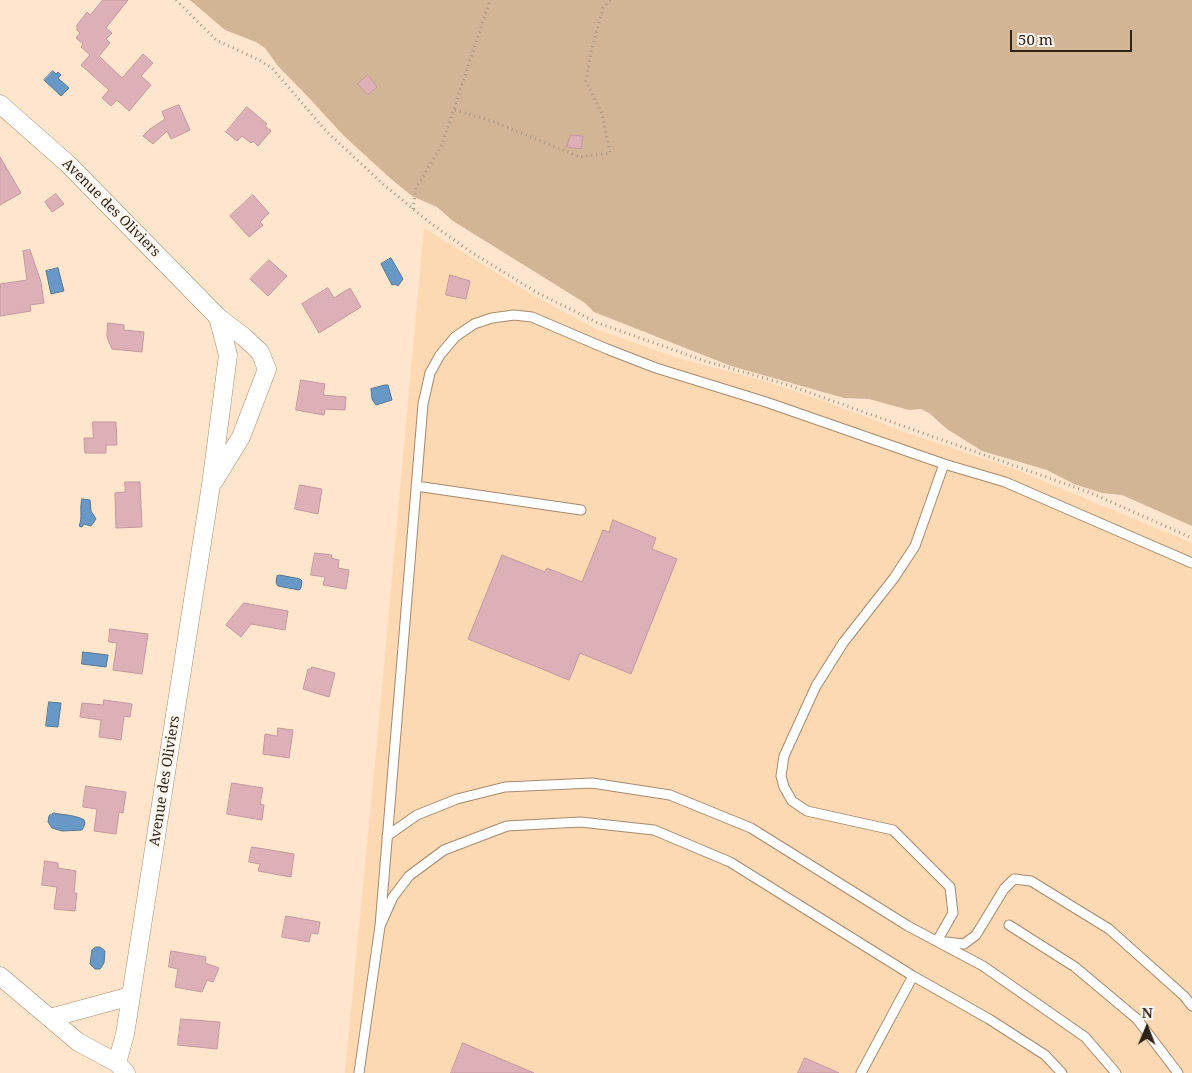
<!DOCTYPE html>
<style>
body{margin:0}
#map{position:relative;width:1192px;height:1073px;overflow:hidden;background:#fee5cc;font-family:"Noto Serif",serif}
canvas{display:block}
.north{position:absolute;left:1122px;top:1003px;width:50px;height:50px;-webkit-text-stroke:4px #fcf6ef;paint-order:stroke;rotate:1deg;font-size:14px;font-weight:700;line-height:20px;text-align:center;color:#302418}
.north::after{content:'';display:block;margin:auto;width:18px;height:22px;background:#302418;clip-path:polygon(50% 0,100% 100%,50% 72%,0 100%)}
.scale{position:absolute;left:1010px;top:30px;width:122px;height:22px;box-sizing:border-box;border:2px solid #302418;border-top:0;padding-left:6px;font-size:15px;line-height:18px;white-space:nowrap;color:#302418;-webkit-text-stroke:4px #fcf6ef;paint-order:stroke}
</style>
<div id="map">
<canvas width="1192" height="1073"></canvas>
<div class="north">N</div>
<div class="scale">50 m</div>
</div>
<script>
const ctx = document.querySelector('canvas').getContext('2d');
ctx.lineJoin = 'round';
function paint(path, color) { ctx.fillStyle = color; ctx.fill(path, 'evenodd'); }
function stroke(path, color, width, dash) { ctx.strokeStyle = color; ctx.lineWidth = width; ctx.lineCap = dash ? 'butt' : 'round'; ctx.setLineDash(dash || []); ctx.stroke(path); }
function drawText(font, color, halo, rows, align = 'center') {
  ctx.font = font + ' "Noto Serif",serif'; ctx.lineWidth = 5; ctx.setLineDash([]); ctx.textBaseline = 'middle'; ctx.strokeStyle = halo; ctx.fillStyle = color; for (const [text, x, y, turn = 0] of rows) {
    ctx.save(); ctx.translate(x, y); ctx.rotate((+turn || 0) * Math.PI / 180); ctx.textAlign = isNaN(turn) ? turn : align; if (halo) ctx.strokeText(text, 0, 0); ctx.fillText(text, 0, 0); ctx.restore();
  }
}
paint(new Path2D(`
 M 424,228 L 534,296 L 598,330 L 681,359 L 754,378 L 827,402 L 910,434 L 1017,470 L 1192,543 L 1192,1073 L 345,1073 L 378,731 Z`), '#fdd9b3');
paint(new Path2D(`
 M 190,0 L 1192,0 L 1192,526 L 1122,495 L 1102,493 L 1074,484 L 1047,470 L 982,451 L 947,429 L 929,413 L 921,409 L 909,410 L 869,399 L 844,398 L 731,366 L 594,312 L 585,303 L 453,221 L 437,207 L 412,196 L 390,178 L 343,135 L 311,100 L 278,66 L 265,48 L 256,42 L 225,30 Z`), '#d2b596');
const water = new Path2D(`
 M 53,71 L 56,74 L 58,72 L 61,75 L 58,78 L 69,88 L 61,96 L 44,80 Z
 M 391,258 L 403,279 L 398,286 L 395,284 L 392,285 L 381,264 Z
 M 58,268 L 64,291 L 51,294 L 46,271 Z
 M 385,385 L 388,385 L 392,400 L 376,405 L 372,399 L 371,389 Z
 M 82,499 L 90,500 L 91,511 L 96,519 L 91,526 L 84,524 L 82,527 L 79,526 C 83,518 79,508 82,499 Z
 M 280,575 L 300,579 L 302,581 L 301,588 L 299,590 L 278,586 L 276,583 L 277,576 Z
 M 83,652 L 108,655 L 106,667 L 82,664 Z
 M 49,702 L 61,703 L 58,727 L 46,726 Z
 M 54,813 C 63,815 76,815 84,820 L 85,824 L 82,830 L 62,831 L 52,828 L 48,822 L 49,816 Z
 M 96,947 L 100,947 L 105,951 L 104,963 L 100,969 L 95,969 L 90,964 L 92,950 Z`);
paint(water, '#6899c6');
stroke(water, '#577692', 1);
const building = new Path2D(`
 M 103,0 L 128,0 L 106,28 L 112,33 L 106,39 L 110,43 L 99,56 L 122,78 L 143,54 L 153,63 L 141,76 L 151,85 L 129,111 L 117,100 L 111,106 L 102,98 L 109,90 L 81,65 L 90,55 L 81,47 L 83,44 L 76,38 L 80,33 L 77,30 L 77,25 L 87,12 L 90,15 Z
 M 368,75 L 377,87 L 368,95 L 358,84 Z
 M 179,105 L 190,130 L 171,139 L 167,131 L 153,144 L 143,136 L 150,129 L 165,119 L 162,112 Z
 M 247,107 L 267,124 L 265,126 L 271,131 L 258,146 L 253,141 L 251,143 L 242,136 L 237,141 L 226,132 Z
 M 571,135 L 583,136 L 581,149 L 567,147 Z
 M 0,157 L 21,193 L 0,205 Z
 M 56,194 L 64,204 L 52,212 L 45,202 Z
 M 253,195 L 269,213 L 260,222 L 263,225 L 249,237 L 230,216 Z
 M 30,250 L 41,282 L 44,303 L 30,305 L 31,311 L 0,316 L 0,284 L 27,280 L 23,251 Z
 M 269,260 L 287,276 L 268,296 L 250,279 Z
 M 450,275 L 470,281 L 466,299 L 446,295 Z
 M 328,288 L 334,298 L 350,288 L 361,307 L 319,333 L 302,304 Z
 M 108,323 L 124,325 L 124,330 L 144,332 L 142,352 L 112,349 L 107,337 Z
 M 301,380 L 325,384 L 323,395 L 346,397 L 345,410 L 325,409 L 324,415 L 296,410 Z
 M 93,422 L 116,422 L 117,445 L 106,445 L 106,453 L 85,453 L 84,438 L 93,438 Z
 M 125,482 L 140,482 L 142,527 L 116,528 L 115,493 L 125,492 Z
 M 300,485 L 322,489 L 318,514 L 295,509 Z
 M 613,520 L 656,538 L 652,549 L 677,559 L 631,674 L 580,653 L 569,680 L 468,639 L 502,555 L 545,572 L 547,568 L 582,582 L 603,530 L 609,532 Z
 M 315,553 L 332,555 L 331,558 L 339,560 L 338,568 L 349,570 L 346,589 L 323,585 L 325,577 L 311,575 Z
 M 244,603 L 288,611 L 285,630 L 251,624 L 241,637 L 226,625 Z
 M 110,629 L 148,634 L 142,674 L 113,670 L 117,643 L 109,642 Z
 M 312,667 L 335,673 L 329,697 L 303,689 L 308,669 L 311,669 Z
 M 104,700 L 132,704 L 130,717 L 124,716 L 121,740 L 99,737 L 101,720 L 80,717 L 82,703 L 103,705 Z
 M 278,728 L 293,730 L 289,758 L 263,754 L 265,734 L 277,736 Z
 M 232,783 L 263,788 L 260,804 L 264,805 L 262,820 L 227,814 Z
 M 86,786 L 126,792 L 123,813 L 119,812 L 116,834 L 94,831 L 97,809 L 83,807 Z
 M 252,847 L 294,854 L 291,877 L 258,871 L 260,864 L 249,862 Z
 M 45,861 L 58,863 L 58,868 L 76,871 L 74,893 L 77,893 L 75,911 L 54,909 L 57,887 L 42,885 Z
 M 286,916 L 320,922 L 318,934 L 311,933 L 309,942 L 282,937 Z
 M 171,951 L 206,957 L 205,963 L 219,968 L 213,982 L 207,980 L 202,992 L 175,987 L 178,969 L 169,967 Z
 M 181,1019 L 220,1022 L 217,1049 L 178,1045 Z
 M 463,1043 L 534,1073 L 451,1073 Z
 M 805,1058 L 839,1073 L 798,1073 Z`);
paint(building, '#ddb0b7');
stroke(building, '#c4989f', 1);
const lane = new Path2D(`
 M 944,464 L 915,546 L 894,578 L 843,643 L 816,686 L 784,756 L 781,776 L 784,787 L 792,801 L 807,811 L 893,830 L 950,887 L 953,913 L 937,941 L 964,944 L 976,935 L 1004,889 L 1014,879 L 1031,881 L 1109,929 L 1184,996 L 1192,1006
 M 416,486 L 581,510
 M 387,836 L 417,815 L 457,799 L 505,787 L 592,783 L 670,795 L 751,828 L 908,926 L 983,966 L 1085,1037 L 1116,1073
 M 1009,925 L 1075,967 L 1137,1019 L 1178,1073
 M 380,926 L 423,404 L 430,373 L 440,355 L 455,337 L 474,324 L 492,318 L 514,315 L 532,317 L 607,349 L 656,368 L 766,402 L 944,464 L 1005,482 L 1192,563
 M 359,1073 L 380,926 L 393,897 L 409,876 L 444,850 L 507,826 L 580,822 L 654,830 L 730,862 L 913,976 L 989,1019 L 1045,1055 L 1062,1073
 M 861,1073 L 913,976`);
const street = new Path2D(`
 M 0,104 L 68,164 L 218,317 L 228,355 L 211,485 L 131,996 L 125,1034 L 117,1063
 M 214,481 L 241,437 L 267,369 L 260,352 L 244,337 L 218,317
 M 0,976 L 78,1042 L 117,1063 L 126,1073
 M 50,1018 L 131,996`);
stroke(lane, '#a5896c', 11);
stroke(street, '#a5896c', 19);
stroke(new Path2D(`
 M 176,0 L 216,40 L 259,60 L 272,68 L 326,131 L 384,185 L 429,222 L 471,252 L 536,292 L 598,323 L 705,361 L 788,385 L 1091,493 L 1192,538
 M 455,110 L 492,121 L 580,157 L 610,153 L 602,114 L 586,81 L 591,52 L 603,8 L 610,0
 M 413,209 L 416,188 L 442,145 L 490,0`), '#a99682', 3, [1, 4]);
stroke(lane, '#fff', 9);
stroke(street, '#fff', 18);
drawText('14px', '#302418', '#fcf6ef', [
 ["Avenue des Oliviers",111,208,45],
 ["Avenue des Oliviers",165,781,-81]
]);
</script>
